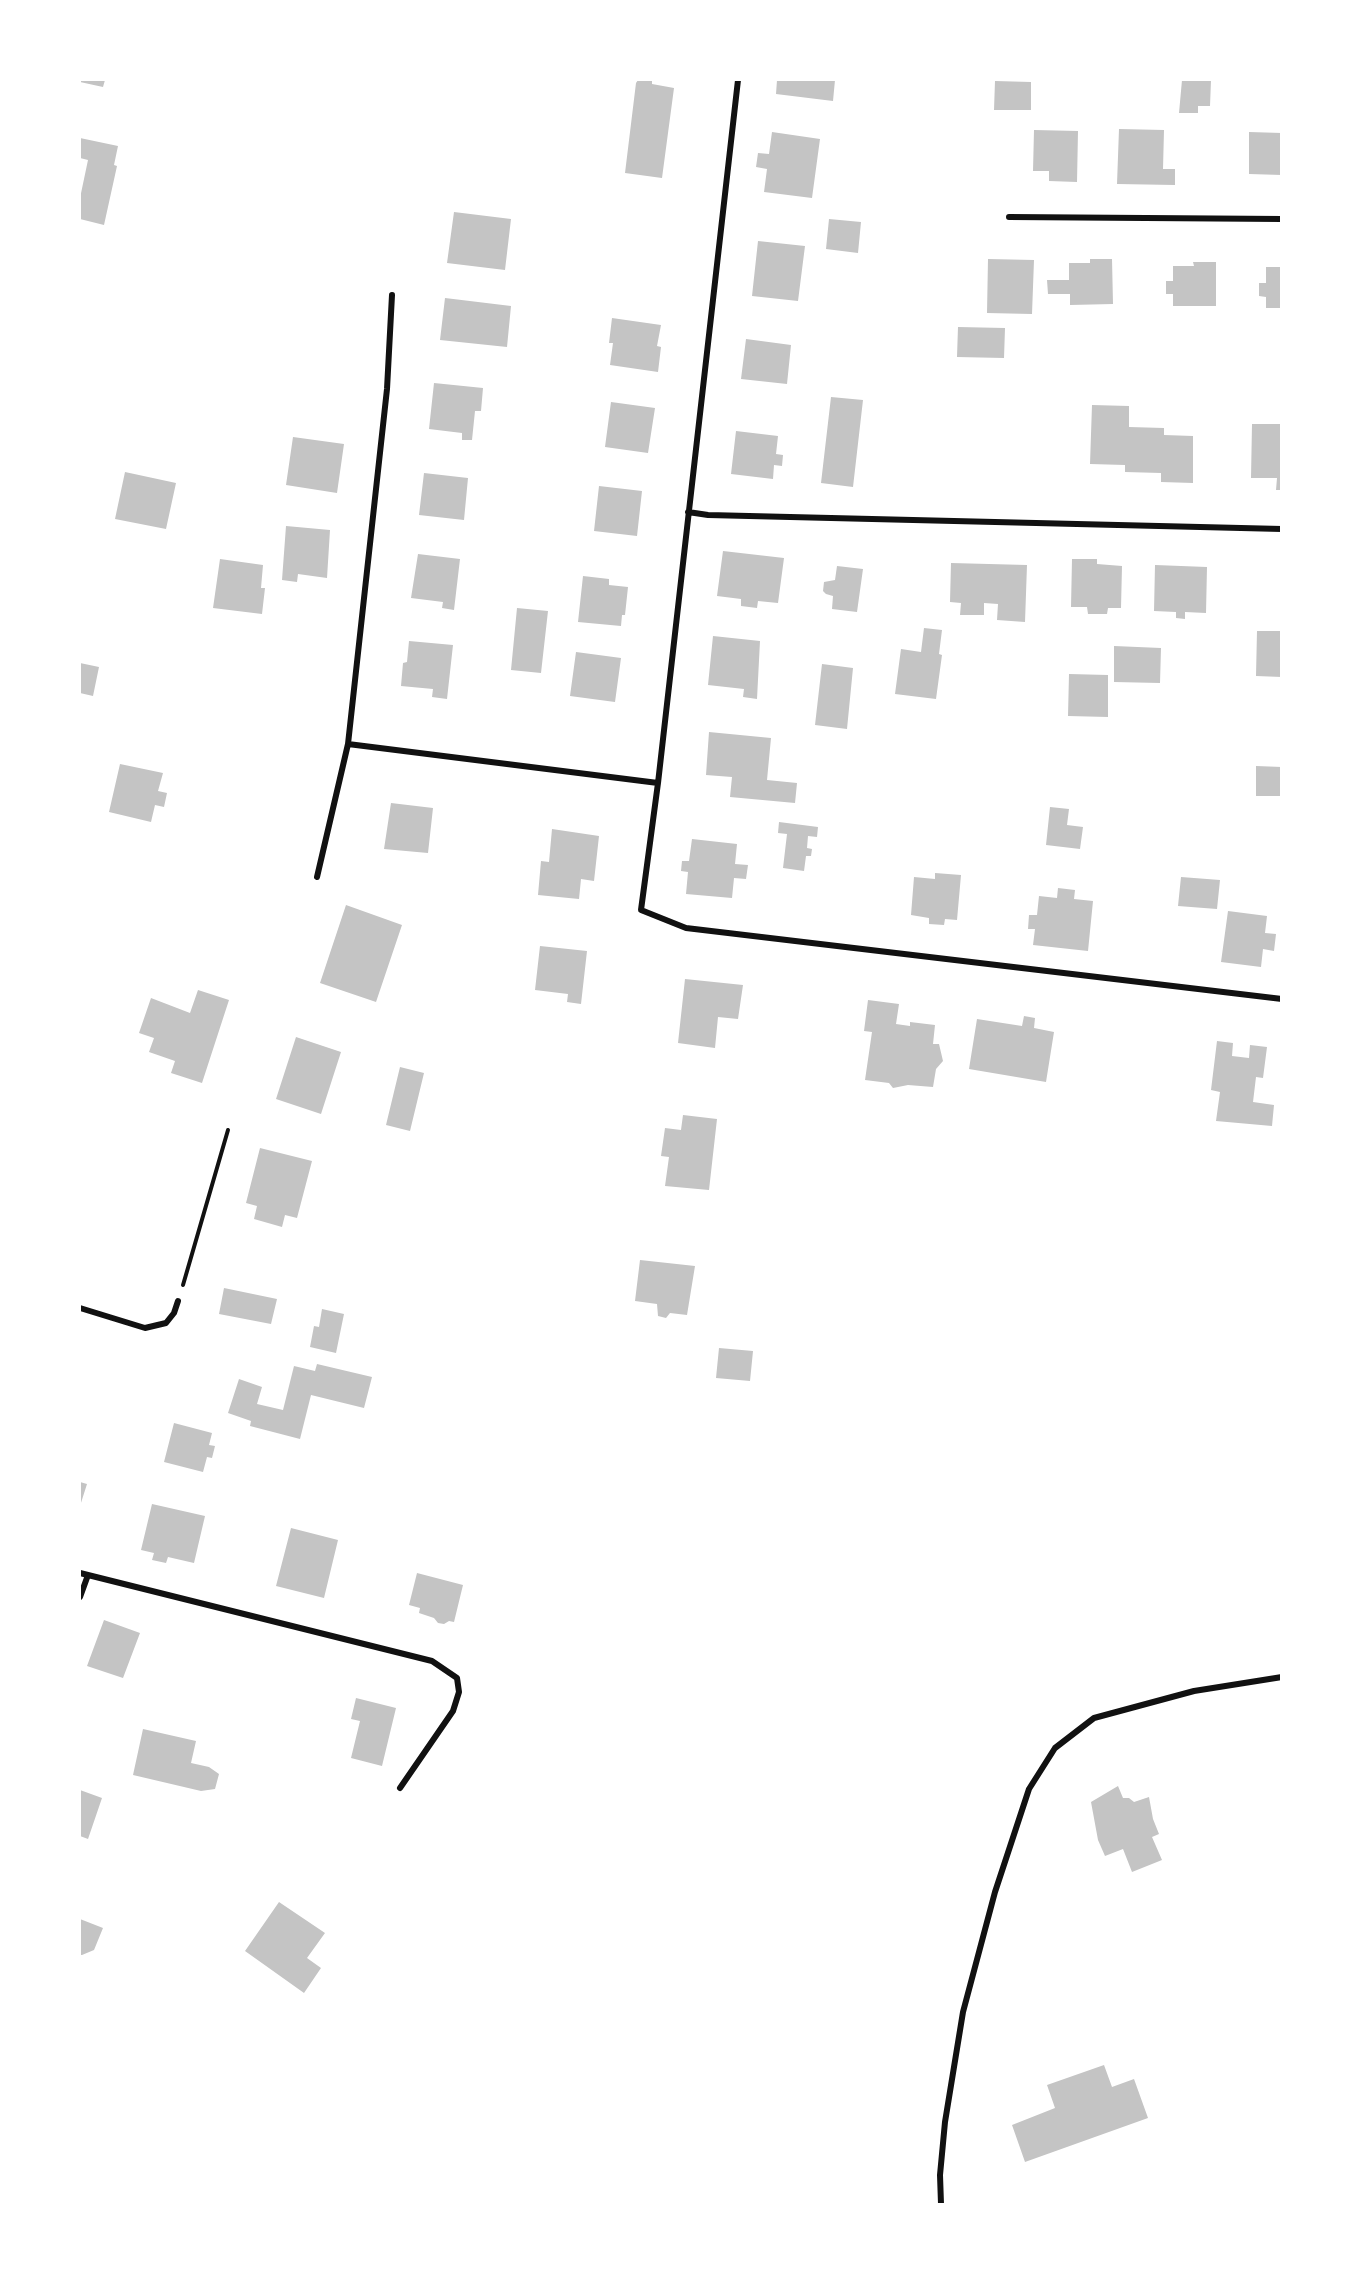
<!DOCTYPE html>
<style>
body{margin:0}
#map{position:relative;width:1361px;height:2284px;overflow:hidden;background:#fff;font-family:Literata,serif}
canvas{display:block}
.frame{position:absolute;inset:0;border:81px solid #fff;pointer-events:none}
</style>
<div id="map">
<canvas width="1361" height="2284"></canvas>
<div class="frame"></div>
</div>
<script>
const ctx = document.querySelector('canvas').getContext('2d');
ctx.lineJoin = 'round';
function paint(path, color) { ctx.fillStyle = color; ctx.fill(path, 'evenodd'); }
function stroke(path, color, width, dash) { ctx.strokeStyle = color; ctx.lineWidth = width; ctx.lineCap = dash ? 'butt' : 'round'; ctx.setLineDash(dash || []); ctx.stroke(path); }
paint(new Path2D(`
 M 81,80 L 105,80 L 103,87 L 80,82 Z
 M 638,80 L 652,80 L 652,84 L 674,88 L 662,178 L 625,173 L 636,83 Z
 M 777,80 L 835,80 L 833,101 L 776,94 Z
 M 1182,80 L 1211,80 L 1210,106 L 1198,106 L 1198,113 L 1179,113 Z
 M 995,81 L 1031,82 L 1031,110 L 994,110 Z
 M 1119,129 L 1164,130 L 1163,169 L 1175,169 L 1175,185 L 1117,184 Z
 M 1034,130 L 1078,131 L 1077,182 L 1049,181 L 1049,171 L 1033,171 Z
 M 772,132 L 820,139 L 812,198 L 764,192 L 767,169 L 756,167 L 758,153 L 769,154 Z
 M 1249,132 L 1282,133 L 1282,175 L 1249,174 Z
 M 80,138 L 118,146 L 114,165 L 117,166 L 104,225 L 80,219 L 80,198 L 88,160 L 80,158 Z
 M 454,212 L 511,219 L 505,270 L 447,263 Z
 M 829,219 L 861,222 L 858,253 L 826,249 Z
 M 758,241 L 805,246 L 798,301 L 752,296 Z
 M 988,259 L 1034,260 L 1032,314 L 987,313 Z
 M 1090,259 L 1112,259 L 1113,304 L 1070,305 L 1070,294 L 1048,294 L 1047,280 L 1069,280 L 1069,263 L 1090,263 Z
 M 1193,262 L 1216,262 L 1216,306 L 1173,306 L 1173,294 L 1166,294 L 1166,281 L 1173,281 L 1173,266 L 1194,266 Z
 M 1266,267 L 1282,267 L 1282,308 L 1266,308 L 1266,297 L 1259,296 L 1259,283 L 1266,283 Z
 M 445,298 L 511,306 L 507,347 L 440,340 Z
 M 612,318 L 661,325 L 657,346 L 661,347 L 658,372 L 610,365 L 613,343 L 609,343 Z
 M 958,327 L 1005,328 L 1004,358 L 957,357 Z
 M 746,339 L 791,345 L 787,384 L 741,379 Z
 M 434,383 L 483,388 L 481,411 L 475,411 L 472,440 L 462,440 L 462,433 L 429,429 Z
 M 831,397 L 863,400 L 853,487 L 821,483 Z
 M 611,402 L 655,408 L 648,453 L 605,447 Z
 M 1092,405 L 1129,406 L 1129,427 L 1164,428 L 1164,435 L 1193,436 L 1193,483 L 1161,482 L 1161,473 L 1125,472 L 1125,465 L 1090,464 Z
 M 1252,424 L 1280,424 L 1282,490 L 1276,490 L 1277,478 L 1251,478 Z
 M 736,431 L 778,436 L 776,454 L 783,455 L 782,466 L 774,465 L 773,479 L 731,474 Z
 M 293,437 L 344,444 L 337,493 L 286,485 Z
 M 125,472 L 176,483 L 166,529 L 115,519 Z
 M 424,473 L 468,478 L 464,520 L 419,515 Z
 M 599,486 L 642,491 L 637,536 L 594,531 Z
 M 286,526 L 330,530 L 327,578 L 298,574 L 297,582 L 282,580 Z
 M 723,551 L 784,558 L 778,603 L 758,601 L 757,608 L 741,606 L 741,599 L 717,596 Z
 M 418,554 L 460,559 L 454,610 L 442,608 L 443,602 L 411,598 Z
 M 220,559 L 263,565 L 261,588 L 265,588 L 262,614 L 213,608 Z
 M 1072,559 L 1097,559 L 1097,564 L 1122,566 L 1121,608 L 1108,608 L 1107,614 L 1088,614 L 1087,607 L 1071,607 Z
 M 951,563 L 1027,565 L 1025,622 L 997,620 L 998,604 L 984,603 L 984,615 L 960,615 L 961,603 L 950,602 Z
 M 1155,565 L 1207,567 L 1206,613 L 1185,612 L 1185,619 L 1176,618 L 1176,612 L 1154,611 Z
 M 837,566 L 863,569 L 857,612 L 832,609 L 833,596 L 826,594 L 823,591 L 824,582 L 835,580 Z
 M 583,576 L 609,579 L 609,585 L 628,587 L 625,615 L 622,615 L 621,626 L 578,622 Z
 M 517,608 L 548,611 L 541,673 L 511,670 Z
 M 924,628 L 942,630 L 939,654 L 942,655 L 936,699 L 895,694 L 901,649 L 921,652 Z
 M 1257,631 L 1282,631 L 1282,677 L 1256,676 Z
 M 713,636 L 760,641 L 757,699 L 743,697 L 744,689 L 708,685 Z
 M 409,641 L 453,645 L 447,699 L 432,697 L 433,689 L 401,686 L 403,663 L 407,662 Z
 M 1114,646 L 1161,648 L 1160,683 L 1114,682 Z
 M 576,652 L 621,658 L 615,702 L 570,696 Z
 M 80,663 L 99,667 L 93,696 L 80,693 Z
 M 822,664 L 853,668 L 847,729 L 815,725 Z
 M 1069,674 L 1108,675 L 1108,717 L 1068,716 Z
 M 709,732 L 771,738 L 767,780 L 797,783 L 795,803 L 730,797 L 732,777 L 706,775 Z
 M 120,764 L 163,773 L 158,791 L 167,793 L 164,807 L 155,805 L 151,822 L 109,812 Z
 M 1256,766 L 1282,767 L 1282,796 L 1256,796 Z
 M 391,803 L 433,808 L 428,853 L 384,849 Z
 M 1050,807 L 1069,809 L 1067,825 L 1083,827 L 1080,849 L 1046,845 Z
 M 779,822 L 818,827 L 817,837 L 808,836 L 807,848 L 812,849 L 811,856 L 806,856 L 804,871 L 783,868 L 787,834 L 778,833 Z
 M 552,829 L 599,836 L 594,881 L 581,879 L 579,899 L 538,895 L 541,861 L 549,862 Z
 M 692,839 L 737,844 L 735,864 L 748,865 L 746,879 L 734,878 L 732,898 L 686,894 L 688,872 L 681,871 L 682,861 L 689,861 Z
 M 935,873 L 961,875 L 957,920 L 945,919 L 944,925 L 929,924 L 929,918 L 911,915 L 914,877 L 935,879 Z
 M 1181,877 L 1220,880 L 1217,909 L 1178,906 Z
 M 1058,888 L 1075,890 L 1074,899 L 1093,901 L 1088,951 L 1033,945 L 1035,929 L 1028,929 L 1029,915 L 1037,915 L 1039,896 L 1057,898 Z
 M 346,905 L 402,925 L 376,1002 L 320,983 Z
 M 1228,911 L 1267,916 L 1265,933 L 1276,934 L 1274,951 L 1263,949 L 1261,967 L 1221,962 Z
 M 540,946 L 587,951 L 581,1004 L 567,1002 L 568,994 L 535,990 Z
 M 685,979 L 743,985 L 738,1019 L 718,1017 L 715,1048 L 678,1043 Z
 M 198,990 L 229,1000 L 202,1083 L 171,1073 L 175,1061 L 149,1052 L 154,1038 L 139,1033 L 151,998 L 190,1013 Z
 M 868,1000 L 899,1004 L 896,1024 L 910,1026 L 910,1022 L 935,1025 L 933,1044 L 939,1044 L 943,1061 L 936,1069 L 933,1087 L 908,1085 L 893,1088 L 889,1083 L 865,1080 L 872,1032 L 864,1031 Z
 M 1024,1016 L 1035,1018 L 1034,1028 L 1054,1032 L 1046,1082 L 969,1069 L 977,1019 L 1022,1026 Z
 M 296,1037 L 341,1052 L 321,1114 L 276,1099 Z
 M 1217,1041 L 1233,1043 L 1232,1056 L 1249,1058 L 1250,1045 L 1267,1047 L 1263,1078 L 1256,1077 L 1253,1102 L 1274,1105 L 1272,1126 L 1216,1121 L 1220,1092 L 1211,1090 Z
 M 400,1067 L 424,1073 L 410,1131 L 386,1125 Z
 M 683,1115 L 717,1119 L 709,1190 L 665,1186 L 669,1157 L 661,1156 L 665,1128 L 681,1130 Z
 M 260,1148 L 312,1161 L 297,1218 L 285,1215 L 282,1227 L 254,1219 L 257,1206 L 246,1203 Z
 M 640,1260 L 695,1266 L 687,1315 L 670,1313 L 666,1318 L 658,1316 L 657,1304 L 635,1301 Z
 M 224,1288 L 277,1299 L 271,1324 L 219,1314 Z
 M 322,1309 L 344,1314 L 336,1353 L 310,1347 L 314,1326 L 319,1327 Z
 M 719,1348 L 753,1351 L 750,1381 L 716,1378 Z
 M 317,1364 L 372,1377 L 364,1408 L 311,1395 L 300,1439 L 250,1426 L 251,1421 L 228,1413 L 239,1379 L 262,1387 L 257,1404 L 283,1410 L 294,1366 L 315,1371 Z
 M 174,1423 L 212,1433 L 209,1445 L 215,1446 L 212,1458 L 207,1457 L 203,1472 L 164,1462 Z
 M 80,1482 L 87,1484 L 80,1506 Z
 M 152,1504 L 205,1516 L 194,1563 L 168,1557 L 166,1563 L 152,1560 L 154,1553 L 141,1550 Z
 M 291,1528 L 338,1540 L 324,1598 L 276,1586 Z
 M 417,1573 L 463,1585 L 454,1622 L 449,1621 L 444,1624 L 438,1623 L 434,1618 L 419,1613 L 420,1608 L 409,1605 Z
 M 104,1620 L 140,1633 L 123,1678 L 87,1666 Z
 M 356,1698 L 396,1708 L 382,1766 L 351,1758 L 360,1721 L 351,1719 Z
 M 143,1729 L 196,1741 L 191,1763 L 209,1767 L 219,1774 L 215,1789 L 201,1791 L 133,1775 Z
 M 1118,1786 L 1123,1798 L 1129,1798 L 1134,1802 L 1149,1797 L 1153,1819 L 1159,1834 L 1152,1837 L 1162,1860 L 1132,1872 L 1123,1849 L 1105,1856 L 1098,1840 L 1091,1802 Z
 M 80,1790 L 102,1798 L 88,1839 L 80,1836 Z
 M 279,1902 L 325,1933 L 307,1958 L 321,1968 L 304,1993 L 245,1951 Z
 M 80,1919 L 103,1928 L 94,1950 L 82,1955 L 80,1955 Z
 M 1104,2065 L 1112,2087 L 1134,2079 L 1148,2118 L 1025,2162 L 1012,2125 L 1055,2108 L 1047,2085 Z`), '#c4c4c4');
stroke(new Path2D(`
 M 183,1285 L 228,1130`), '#111', 4);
stroke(new Path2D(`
 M 738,80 L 658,783 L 641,910 L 686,928 L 1282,999
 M 1009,217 L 1282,219
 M 688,512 L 708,515 L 1282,529
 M 348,744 L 658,783
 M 317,877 L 348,744 L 387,389 L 392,295
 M 80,1308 L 145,1328 L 166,1323 L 174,1313 L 178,1301
 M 80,1573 L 432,1661 L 457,1678 L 459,1692 L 453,1711 L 400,1788
 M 80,1597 L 88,1575
 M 941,2204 L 940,2175 L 945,2122 L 963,2012 L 995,1892 L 1029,1789 L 1055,1748 L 1094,1718 L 1194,1691 L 1282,1677`), '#111', 6);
</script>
